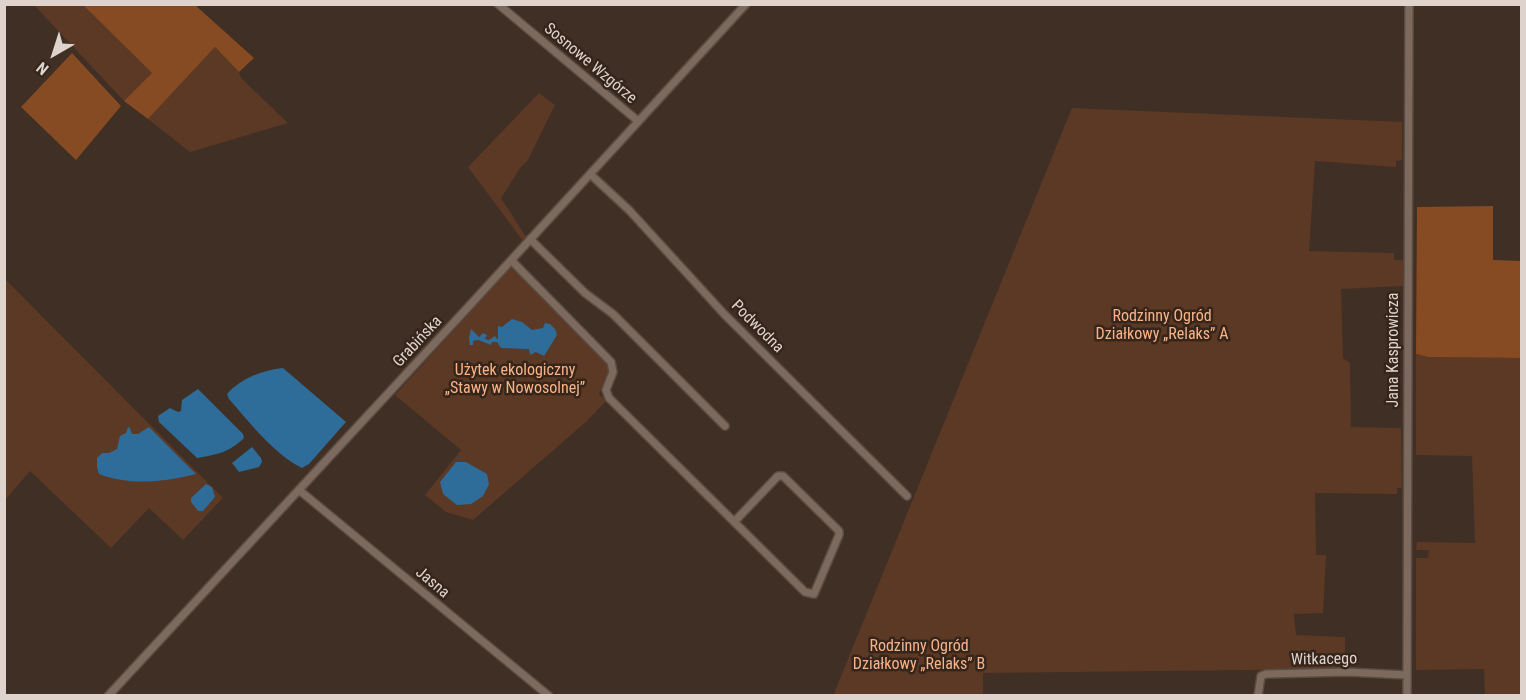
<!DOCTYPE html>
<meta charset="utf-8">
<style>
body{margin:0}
#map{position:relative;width:1526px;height:700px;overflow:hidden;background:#402f24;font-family:"Roboto Condensed",sans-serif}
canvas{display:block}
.frame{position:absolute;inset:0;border:6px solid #dfd4cd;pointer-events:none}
.north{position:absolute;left:24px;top:24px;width:60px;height:60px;-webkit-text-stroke:4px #35251b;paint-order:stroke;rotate:219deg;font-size:16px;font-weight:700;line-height:24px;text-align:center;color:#dfd4cd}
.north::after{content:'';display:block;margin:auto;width:21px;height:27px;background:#dfd4cd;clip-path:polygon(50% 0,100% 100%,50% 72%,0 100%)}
</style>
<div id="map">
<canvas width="1526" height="700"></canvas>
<div class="frame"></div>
<div class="north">N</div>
</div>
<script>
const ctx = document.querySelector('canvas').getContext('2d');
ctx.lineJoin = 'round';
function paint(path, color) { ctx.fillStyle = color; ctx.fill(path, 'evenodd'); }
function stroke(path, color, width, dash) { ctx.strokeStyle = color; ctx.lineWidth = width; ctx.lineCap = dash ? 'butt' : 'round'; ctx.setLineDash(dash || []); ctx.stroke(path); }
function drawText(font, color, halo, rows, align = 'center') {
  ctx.font = font + ' "Roboto Condensed",sans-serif'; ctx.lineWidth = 5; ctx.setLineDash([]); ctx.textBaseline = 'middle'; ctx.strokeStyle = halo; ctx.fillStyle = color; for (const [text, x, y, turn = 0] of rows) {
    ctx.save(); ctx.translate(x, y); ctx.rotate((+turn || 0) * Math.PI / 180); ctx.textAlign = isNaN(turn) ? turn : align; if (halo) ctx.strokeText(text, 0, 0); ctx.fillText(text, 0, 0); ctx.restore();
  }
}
paint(new Path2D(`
 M 34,5 L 83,5 L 152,73 L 124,101 Z
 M 215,47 L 239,72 L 241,78 L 288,123 L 190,152 L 148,119 Z
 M 539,93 L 555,105 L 528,160 L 521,167 L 501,198 L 526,237 L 523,241 L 468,167 Z
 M 1072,108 L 1402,122 L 1402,160 L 1396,161 L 1396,167 L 1315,161 L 1309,251 L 1394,253 L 1394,260 L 1403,260 L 1403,286 L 1341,289 L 1343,358 L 1350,363 L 1351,427 L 1401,428 L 1402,488 L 1397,488 L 1397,494 L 1315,493 L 1316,555 L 1326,555 L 1323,613 L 1294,614 L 1296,635 L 1345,637 L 1345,665 L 1335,666 L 1335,669 L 983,673 L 983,695 L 833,696 Z
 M 512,266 L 607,361 L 609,372 L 599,394 L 606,401 L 587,421 L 473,520 L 446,512 L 425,495 L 461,450 L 395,395 Z
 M 5,279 L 223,498 L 183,540 L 149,508 L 111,548 L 30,471 L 5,500 Z
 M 1416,354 L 1428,357 L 1521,358 L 1521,695 L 1485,695 L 1484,669 L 1416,670 L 1416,558 L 1428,558 L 1429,550 L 1416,550 L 1417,542 L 1475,543 L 1472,456 L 1416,455 Z`), '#5b3924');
paint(new Path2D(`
 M 83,5 L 195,5 L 254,58 L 239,72 L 215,47 L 148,119 L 124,101 L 152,73 Z
 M 72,53 L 121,106 L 76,160 L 21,107 Z
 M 1493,206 L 1493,260 L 1521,261 L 1521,358 L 1428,357 L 1416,354 L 1417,207 Z`), '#864b22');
paint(new Path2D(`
 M 512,319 L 522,322 L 532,330 L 543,328 L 545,323 L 550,324 L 555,329 L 557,335 L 544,356 L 536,352 L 530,355 L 529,349 L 501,348 L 497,342 L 492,342 L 491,345 L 478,340 L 473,341 L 473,345 L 470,345 L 469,338 L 471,329 L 479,337 L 483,333 L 487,335 L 485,339 L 489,340 L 495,336 L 498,340 L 498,326 L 502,327 Z
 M 283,368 L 346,422 L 309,464 L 302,468 C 275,455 249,422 229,399 L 227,394 C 241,378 263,370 283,368 Z
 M 198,389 L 243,434 L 244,438 C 230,452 216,455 197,458 L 159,422 L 158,416 L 170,408 L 178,412 L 181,411 L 182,400 Z
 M 128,427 L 130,428 L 132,434 L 138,434 L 149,427 L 196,474 C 165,482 130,486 99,474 L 97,467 L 97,458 L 102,453 L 109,453 L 117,449 L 120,436 L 126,433 Z
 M 252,447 L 261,458 L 262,462 L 259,467 L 239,472 L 232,463 Z
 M 456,462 L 466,462 L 487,474 L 489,484 L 483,496 L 471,504 L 457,505 L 443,494 L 440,482 Z
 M 206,484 L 212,487 L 215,497 L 203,511 L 198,511 L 191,502 L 191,498 Z`), '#2e6c9a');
const minor = new Path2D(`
 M 498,4 L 638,121
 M 590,174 L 629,210 L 725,315 L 907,496
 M 530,239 L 585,293 L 613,314 L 725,426
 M 511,260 L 611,362 L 613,372 L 606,390 L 609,398 L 805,592 L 814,594 L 839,535 L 839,531 L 783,476 L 778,476 L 734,522
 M 299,490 L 549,696
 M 108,696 L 471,304 L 746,4
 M 1258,696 L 1261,676 L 1266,674 L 1347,672 L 1407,675
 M 1407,696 L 1409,4`);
stroke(minor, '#5a4c43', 10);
stroke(minor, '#7d6a5e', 7);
drawText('16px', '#dfd4cd', '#35251b', [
 ["Sosnowe Wzgórze",590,64,40],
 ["Podwodna",757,327,45],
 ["Grabińska",418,342,-47],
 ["Jana Kasprowicza",1394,350,-90],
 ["Jasna",432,583,40],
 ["Witkacego",1324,660,-1]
]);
drawText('16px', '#f9b387', '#35251b', [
 ["Rodzinny Ogród",1162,317],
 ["Działkowy „Relaks” A",1162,335],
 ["Użytek ekologiczny",515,371],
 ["„Stawy w Nowosolnej”",515,389],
 ["Rodzinny Ogród",919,647],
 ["Działkowy „Relaks” B",919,665]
]);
</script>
